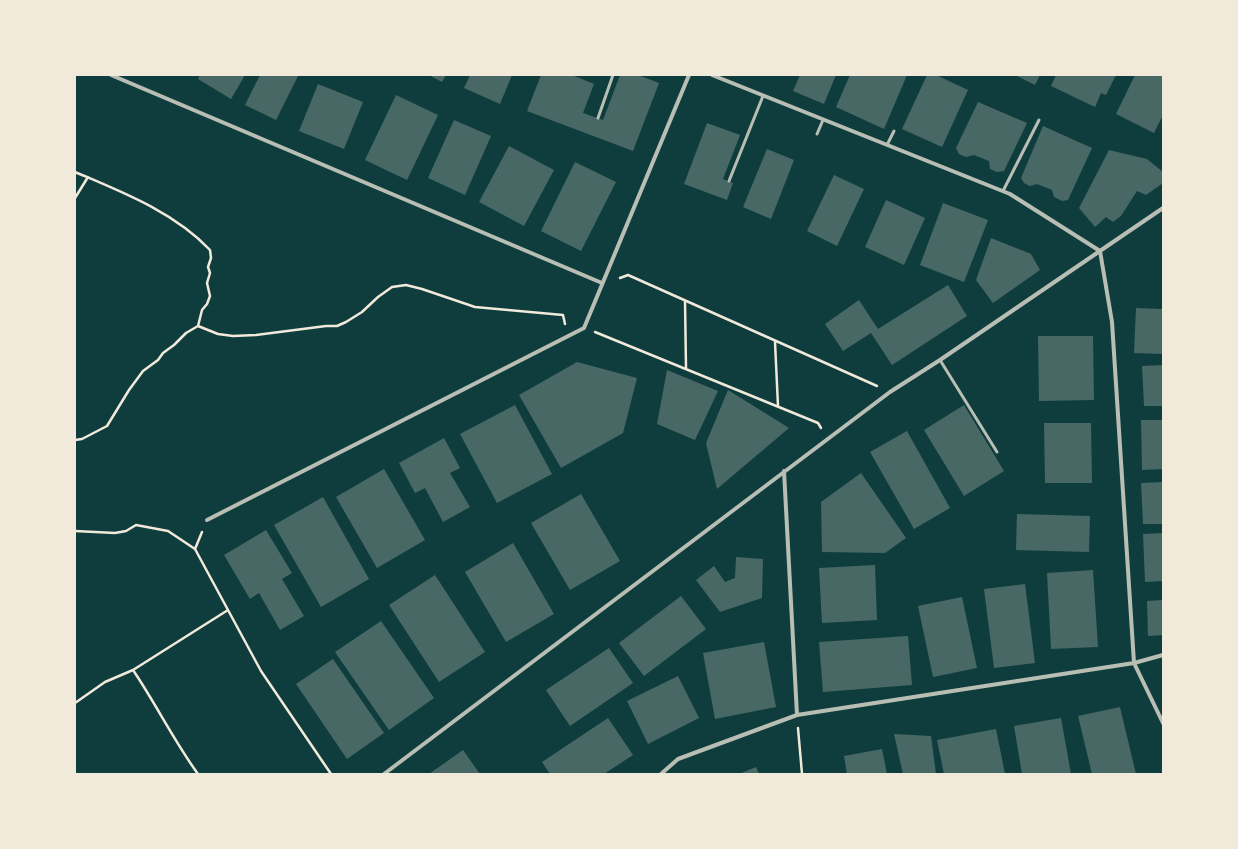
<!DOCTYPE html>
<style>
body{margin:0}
#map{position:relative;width:1238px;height:849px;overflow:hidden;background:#0f3d3e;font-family:Overpass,sans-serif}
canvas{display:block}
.frame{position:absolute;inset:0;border:76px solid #f1e9da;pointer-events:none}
</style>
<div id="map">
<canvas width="1238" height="849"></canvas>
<div class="frame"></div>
</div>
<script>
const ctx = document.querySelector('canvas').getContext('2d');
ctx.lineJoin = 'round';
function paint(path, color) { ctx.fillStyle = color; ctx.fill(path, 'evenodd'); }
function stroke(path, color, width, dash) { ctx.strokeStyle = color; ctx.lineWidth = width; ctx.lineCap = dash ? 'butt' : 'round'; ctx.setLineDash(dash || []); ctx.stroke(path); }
paint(new Path2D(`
 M 200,75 L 245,75 L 231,99 L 198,79 Z
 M 260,75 L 298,76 L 276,120 L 245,105 Z
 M 429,75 L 446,75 L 442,82 Z
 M 470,75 L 512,75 L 500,104 L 464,88 Z
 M 541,75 L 572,75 L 594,84 L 583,113 L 603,120 L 620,75 L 638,75 L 659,83 L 633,151 L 527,111 Z
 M 800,75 L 836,75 L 824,104 L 793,91 Z
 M 850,75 L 907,75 L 884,129 L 836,107 Z
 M 927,75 L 936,75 L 968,90 L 942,147 L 902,129 Z
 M 1015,75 L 1040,75 L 1035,85 Z
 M 1056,75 L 1116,75 L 1106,95 L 1101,93 L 1095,107 L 1051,86 Z
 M 1135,75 L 1163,75 L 1163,115 L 1154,133 L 1116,114 Z
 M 318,84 L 363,102 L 344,149 L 299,131 Z
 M 396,95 L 438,115 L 407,180 L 365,160 Z
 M 978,102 L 1027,123 L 1004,171 L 997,172 L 990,169 L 989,161 L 974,155 L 966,157 L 959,154 L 956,148 Z
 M 454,120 L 491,136 L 465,195 L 428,178 Z
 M 707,123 L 740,135 L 723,179 L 733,183 L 727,200 L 684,184 Z
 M 1043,126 L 1092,148 L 1068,200 L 1062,201 L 1054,197 L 1052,190 L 1037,184 L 1030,186 L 1024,183 L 1021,178 Z
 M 509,146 L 554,170 L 524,226 L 479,202 Z
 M 767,149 L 794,160 L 771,219 L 743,207 Z
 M 1109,150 L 1147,159 L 1163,172 L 1163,183 L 1146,195 L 1137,191 L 1121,216 L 1113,222 L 1106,217 L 1095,227 L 1079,208 Z
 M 575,162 L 616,182 L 581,251 L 541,231 Z
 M 834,175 L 864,189 L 837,246 L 807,231 Z
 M 886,200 L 925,218 L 904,265 L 865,247 Z
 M 943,203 L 988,220 L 964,282 L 920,265 Z
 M 991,238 L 1031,254 L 1040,270 L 993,303 L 976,280 Z
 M 948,285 L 967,316 L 892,365 L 871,333 L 843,351 L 825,324 L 859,300 L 878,329 Z
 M 1136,308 L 1163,309 L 1163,354 L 1134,353 Z
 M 1038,336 L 1093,336 L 1094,400 L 1039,401 Z
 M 577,362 L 637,378 L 623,433 L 561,468 L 519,395 Z
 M 1163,365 L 1163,406 L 1144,406 L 1142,366 Z
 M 667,370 L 718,391 L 695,440 L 657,424 Z
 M 728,390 L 789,428 L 717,489 L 706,443 Z
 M 515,405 L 552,474 L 497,503 L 460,434 Z
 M 964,405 L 1004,471 L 964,496 L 924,430 Z
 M 1141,420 L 1163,420 L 1163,469 L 1142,470 Z
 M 1044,423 L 1091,423 L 1092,483 L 1045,483 Z
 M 907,431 L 950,508 L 914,529 L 870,452 Z
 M 444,438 L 460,468 L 450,473 L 470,507 L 443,522 L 425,488 L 415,493 L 399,463 Z
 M 384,469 L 425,540 L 377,568 L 336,497 Z
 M 861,473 L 906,538 L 885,553 L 822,552 L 821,502 Z
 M 1163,482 L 1163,524 L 1143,524 L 1141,483 Z
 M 581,494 L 620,561 L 570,590 L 531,523 Z
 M 323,497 L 369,579 L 321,607 L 274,525 Z
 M 1017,514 L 1090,516 L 1089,552 L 1016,550 Z
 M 266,530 L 292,573 L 282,579 L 304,616 L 280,630 L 259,593 L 250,599 L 224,555 Z
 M 1163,533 L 1163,581 L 1145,582 L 1143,534 Z
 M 513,543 L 554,614 L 506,642 L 465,572 Z
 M 736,557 L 763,559 L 762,598 L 720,612 L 696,580 L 714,566 L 725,582 L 735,578 Z
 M 875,565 L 877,620 L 822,623 L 819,568 Z
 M 1093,570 L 1098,647 L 1051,649 L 1047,573 Z
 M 435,575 L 485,652 L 439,682 L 389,605 Z
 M 1025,584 L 1035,663 L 994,668 L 984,589 Z
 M 681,596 L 706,629 L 644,676 L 619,643 Z
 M 962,597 L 977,668 L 933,677 L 918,606 Z
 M 1163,600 L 1163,635 L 1148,636 L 1147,601 Z
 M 381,621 L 434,698 L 389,730 L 335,652 Z
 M 908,636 L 912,685 L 823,692 L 819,642 Z
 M 764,642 L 776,707 L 715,719 L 703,653 Z
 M 609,648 L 633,683 L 570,726 L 546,690 Z
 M 333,659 L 384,733 L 347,759 L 296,684 Z
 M 678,676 L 699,718 L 648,744 L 627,701 Z
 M 1120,707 L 1136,774 L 1092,774 L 1078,716 Z
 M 608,718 L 633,755 L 604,774 L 550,774 L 542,762 Z
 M 1061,718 L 1071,774 L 1022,774 L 1014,726 Z
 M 996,729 L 1005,774 L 944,774 L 937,740 Z
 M 894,734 L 931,736 L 936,774 L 903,774 Z
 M 882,749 L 887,774 L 847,774 L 844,756 Z
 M 463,750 L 480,774 L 429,774 Z
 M 756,767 L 759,774 L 739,774 Z`), '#486865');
stroke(new Path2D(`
 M 75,172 C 122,192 174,212 210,250 L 211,258 L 208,267 L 210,273 L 207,283 L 210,296 L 207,304 L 202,310 L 198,326 L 186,333 L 174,345 L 163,353 L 158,360 L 143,371 L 129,390 L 107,426 L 82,439 L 75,440
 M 75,198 L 88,177
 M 620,278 L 628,275 L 877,386
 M 685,301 L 686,368
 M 198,326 L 218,334 L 233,336 L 256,335 L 326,326 L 337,326 L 346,322 L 362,312 L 378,297 L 392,287 L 406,285 L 422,289 L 475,307 L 563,315 L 565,324
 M 595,332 L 818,423 L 821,428
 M 775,342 L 778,406
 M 75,531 L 115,533 L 126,531 L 136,525 L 168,531 L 195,549
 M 202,532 L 195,549 L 261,671 L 331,774
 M 133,670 C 156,704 174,741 198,774
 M 75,703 L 105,682 L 133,670 L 228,610
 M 798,728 L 802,774`), '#f1e9da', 2.5);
stroke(new Path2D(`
 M 598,118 L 613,75
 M 817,134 L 823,120
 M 887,145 L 894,131
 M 729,181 L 763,96
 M 1003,191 L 1039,120
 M 940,360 L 997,452`), '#b8beb3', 3);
stroke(new Path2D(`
 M 111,75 L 602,283
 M 712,75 L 1010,194 L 1100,251
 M 1100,251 L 1112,322 L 1134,663 L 1163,723
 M 784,471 L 797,715
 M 207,520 L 584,328 L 689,75
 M 384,774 L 890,392 L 940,360 L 1163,208
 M 661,774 L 678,759 L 797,715 L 1134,663 L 1163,655`), '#b8beb3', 4);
</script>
